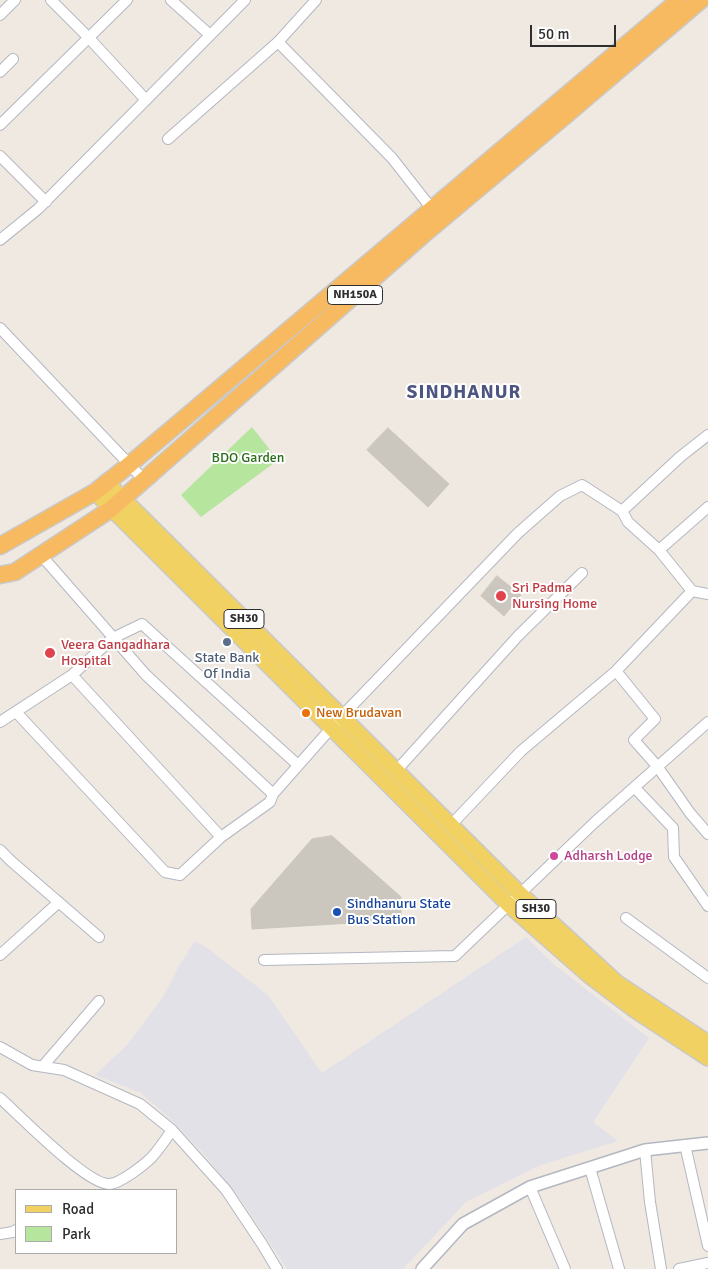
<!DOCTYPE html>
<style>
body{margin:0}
#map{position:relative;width:708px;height:1269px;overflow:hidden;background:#efe9e1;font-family:Signika,sans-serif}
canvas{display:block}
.legend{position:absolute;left:15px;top:1189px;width:162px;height:65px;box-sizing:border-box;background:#fff;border:1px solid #ababab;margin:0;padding:6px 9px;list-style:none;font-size:15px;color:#2e2e2e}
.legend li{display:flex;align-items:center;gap:10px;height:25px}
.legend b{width:25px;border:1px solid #ababab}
.scale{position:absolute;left:530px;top:25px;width:86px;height:22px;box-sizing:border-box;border:2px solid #2e2e2e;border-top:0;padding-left:6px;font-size:15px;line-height:18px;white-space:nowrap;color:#2e2e2e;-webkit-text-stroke:4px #fff;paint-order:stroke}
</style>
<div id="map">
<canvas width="708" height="1269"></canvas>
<ul class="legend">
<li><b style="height:6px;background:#f2d163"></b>Road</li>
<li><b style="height:14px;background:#b6e59e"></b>Park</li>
</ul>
<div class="scale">50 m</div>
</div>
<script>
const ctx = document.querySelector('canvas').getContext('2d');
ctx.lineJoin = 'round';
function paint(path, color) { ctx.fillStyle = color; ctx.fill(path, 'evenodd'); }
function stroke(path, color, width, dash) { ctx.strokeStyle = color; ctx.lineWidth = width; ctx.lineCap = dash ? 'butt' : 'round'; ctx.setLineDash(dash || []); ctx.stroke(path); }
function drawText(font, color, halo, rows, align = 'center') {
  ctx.font = font + ' Signika,sans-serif'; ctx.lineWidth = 4; ctx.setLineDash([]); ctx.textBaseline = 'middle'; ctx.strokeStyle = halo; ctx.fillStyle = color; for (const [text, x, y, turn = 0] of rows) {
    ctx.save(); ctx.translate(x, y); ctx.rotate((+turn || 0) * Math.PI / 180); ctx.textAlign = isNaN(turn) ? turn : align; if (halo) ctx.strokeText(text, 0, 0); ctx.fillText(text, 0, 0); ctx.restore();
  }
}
paint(new Path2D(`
 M 526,937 L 556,966 L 649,1038 L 593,1122 L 618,1141 L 541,1165 L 466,1202 L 403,1269 L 287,1269 L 243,1203 L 204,1154 L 166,1115 L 141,1093 L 95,1075 L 127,1045 L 163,997 L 179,966 L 195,941 L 206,947 L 268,995 L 322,1073 Z`), '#e3e1e8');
paint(new Path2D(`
 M 252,427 L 278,460 L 201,517 L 181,495 Z`), '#b6e59e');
const building = new Path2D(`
 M 388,428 L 449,484 L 428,507 L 367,450 Z
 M 497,576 L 521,595 L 504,616 L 481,596 Z
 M 332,836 L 401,897 L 401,920 L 252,929 L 251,909 L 312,839 Z`);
paint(building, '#cbc7bf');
stroke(building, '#cbc5ba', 1);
const minor = new Path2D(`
 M 51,0 L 88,37 L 146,100
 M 171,0 L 210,35
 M 0,15 L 15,0
 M 278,42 L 392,158 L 432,209
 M 0,72 L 13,59
 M 0,125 L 127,0
 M 168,139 L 278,42 L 316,0
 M 0,156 L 46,202
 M 0,240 L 38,209 L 245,0
 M 0,328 L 144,480
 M 622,511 L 680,457 L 708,435
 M 659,550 L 708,507
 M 41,555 L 146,675 L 273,794
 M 616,671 L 655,719 L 634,740 L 657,766 L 690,813 L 708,834
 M 72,675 L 221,837
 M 16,712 L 165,872 L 180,875 L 221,837 L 270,802 L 273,794 L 341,717 L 518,533 L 560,496 L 582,485 L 622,511 L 628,522 L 659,550 L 692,591 L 708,594
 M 0,722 L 72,675 L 113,638 L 142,624 L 298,765
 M 396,771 L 518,636 L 582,573
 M 635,788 L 673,828 L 674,857 L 708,906
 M 451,825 L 521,751 L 616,671 L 692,591
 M 0,850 L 11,861 L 99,937
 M 626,918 L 708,978
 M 0,955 L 59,902
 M 264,960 L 455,956 L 595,822 L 708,722
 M 0,1047 L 32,1065 L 64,1070 L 140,1104 L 172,1130 L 226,1190 L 262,1244 L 277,1269
 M 43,1066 L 99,1001
 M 0,1098 C 19,1115 88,1186 110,1184 C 121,1183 144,1165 152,1157 C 159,1149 166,1139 172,1130
 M 685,1145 L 708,1246
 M 645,1150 L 650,1202 L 661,1269
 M 590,1168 L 619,1269
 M 530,1187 L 565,1269
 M 0,1234 L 13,1232 L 16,1230
 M 679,1269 L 708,1263`);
const tertiary = new Path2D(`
 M 422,1269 L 463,1224 L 530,1187 L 645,1150 L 708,1143`);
const primary = new Path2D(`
 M 106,482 L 519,893 L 617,983 L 708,1043
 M 95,492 L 508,904 L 590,976 L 635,1010 L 708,1058`);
const trunk = new Path2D(`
 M 0,546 L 95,492 L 129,465 L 679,0
 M 0,575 L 15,572 L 111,509 L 423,235 L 566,115 L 701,0`);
stroke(minor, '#b4b7c1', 12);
stroke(tertiary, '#b4b7c1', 14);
stroke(primary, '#c9c9c9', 18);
stroke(trunk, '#c9c9c9', 19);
stroke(minor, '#fff', 10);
stroke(tertiary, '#fff', 11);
stroke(primary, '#f2d163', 15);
stroke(trunk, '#f8ba60', 16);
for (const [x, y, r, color] of [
 [501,596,6,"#e0444e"],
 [227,642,5,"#5c6f8a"],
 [50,653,6,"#e0444e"],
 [306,713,5,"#e8710a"],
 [554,856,5,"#d1479c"],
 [337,912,5,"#1a4fb4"]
]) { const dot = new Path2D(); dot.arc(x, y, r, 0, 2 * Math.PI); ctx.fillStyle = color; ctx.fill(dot); stroke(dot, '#fff', 2); }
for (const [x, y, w] of [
 [355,295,55],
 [244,619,40],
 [536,909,40]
]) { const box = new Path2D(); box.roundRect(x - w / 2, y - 9.5, w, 19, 4); ctx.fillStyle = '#fff'; ctx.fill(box); stroke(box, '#2e2e2e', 1); }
drawText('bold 12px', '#2e2e2e', null, [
 ["NH150A",355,295],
 ["SH30",244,619],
 ["SH30",536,909]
]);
drawText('14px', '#2c6e1b', '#fff', [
 ["BDO Garden",248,458]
]);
drawText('14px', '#be3a42', '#fff', [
 ["Sri Padma",512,588],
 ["Nursing Home",512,604],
 ["Veera Gangadhara",61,645],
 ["Hospital",61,661]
], 'left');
drawText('14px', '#4e5e75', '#fff', [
 ["State Bank",227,658],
 ["Of India",227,674]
]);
drawText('14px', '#c56008', '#fff', [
 ["New Brudavan",316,713]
], 'left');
drawText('14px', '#b23c85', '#fff', [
 ["Adharsh Lodge",564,856]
], 'left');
drawText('14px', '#164399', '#fff', [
 ["Sindhanuru State",347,904],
 ["Bus Station",347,920]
], 'left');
ctx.letterSpacing = '1px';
drawText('bold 19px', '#4d5680', '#fff', [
 ["SINDHANUR",464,393]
]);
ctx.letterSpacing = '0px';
</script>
